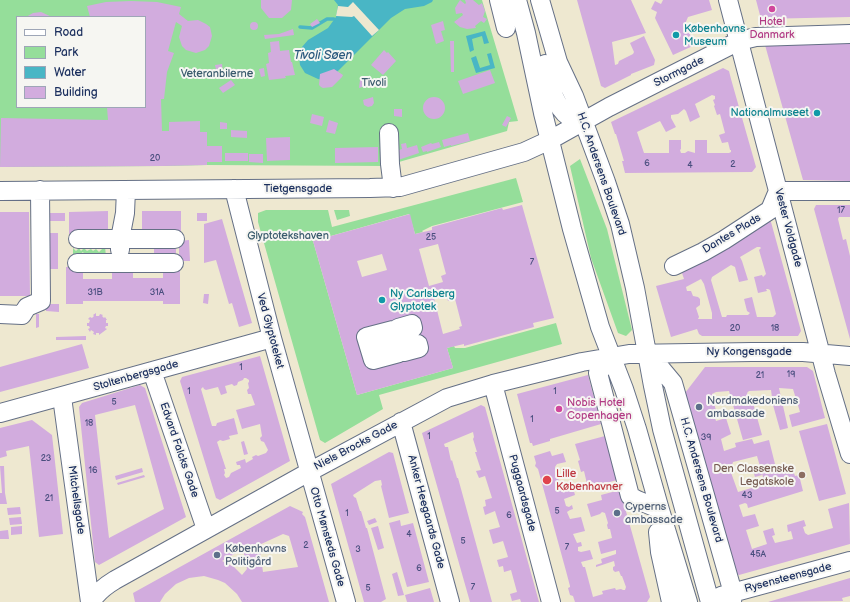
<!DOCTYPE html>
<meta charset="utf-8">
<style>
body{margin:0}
#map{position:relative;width:850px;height:602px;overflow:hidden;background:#eee8d0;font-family:"Balsamiq Sans",sans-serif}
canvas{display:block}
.legend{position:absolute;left:16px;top:16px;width:130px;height:92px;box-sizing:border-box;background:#f6f6f2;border:1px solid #9ea6b7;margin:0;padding:5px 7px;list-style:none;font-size:12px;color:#1b2f5e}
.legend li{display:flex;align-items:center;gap:8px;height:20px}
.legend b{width:20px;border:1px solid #9ea6b7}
</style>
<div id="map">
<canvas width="850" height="602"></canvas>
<ul class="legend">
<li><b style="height:5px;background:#fff"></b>Road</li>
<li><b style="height:11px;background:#95de9a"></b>Park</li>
<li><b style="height:11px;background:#49b6c5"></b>Water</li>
<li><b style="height:11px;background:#d2acde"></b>Building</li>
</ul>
</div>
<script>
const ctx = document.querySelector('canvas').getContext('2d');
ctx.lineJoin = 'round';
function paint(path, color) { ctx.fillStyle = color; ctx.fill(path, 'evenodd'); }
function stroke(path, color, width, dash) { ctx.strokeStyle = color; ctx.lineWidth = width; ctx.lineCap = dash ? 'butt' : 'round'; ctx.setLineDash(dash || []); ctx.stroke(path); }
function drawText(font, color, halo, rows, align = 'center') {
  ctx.font = font + ' "Balsamiq Sans",sans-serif'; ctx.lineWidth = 4; ctx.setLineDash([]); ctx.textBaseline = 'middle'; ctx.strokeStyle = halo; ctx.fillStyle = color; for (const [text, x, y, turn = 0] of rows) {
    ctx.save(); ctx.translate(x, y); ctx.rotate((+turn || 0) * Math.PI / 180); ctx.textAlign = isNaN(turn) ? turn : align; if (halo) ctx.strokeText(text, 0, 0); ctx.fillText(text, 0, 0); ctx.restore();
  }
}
paint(new Path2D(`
 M 0,0 L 482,0 L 518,121 L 509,122 L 507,131 L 385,166 L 207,165 L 163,166 L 0,167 ZM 17,17 L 145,17 L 145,107 L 17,107 Z
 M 580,159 L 607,229 L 632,330 L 626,336 L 618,333 L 591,258 L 570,166 Z
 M 516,178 L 523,202 L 432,226 L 422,231 L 423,232 L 415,234 L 409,214 L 313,241 L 357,395 L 453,368 L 447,348 L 454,346 L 455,348 L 465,348 L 556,323 L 562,344 L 379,395 L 383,409 L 325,443 L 320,440 L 258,222 L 258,213 L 266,210 L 328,210 L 332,227 Z
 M 334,210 L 349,210 L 350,216 L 337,220 Z
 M 105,246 L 106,257 L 103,257 L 99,253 L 96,255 L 94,253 L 91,256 L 88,253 L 85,255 L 83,252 L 79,255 L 77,253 L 73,255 L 73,248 L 76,251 L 79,248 L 81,251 L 84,248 L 87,251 L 91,249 L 93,251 L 96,249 L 99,252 Z`), '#95de9a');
paint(new Path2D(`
 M 334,0 L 433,0 L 432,2 L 424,6 L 405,9 L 391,18 L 336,73 L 323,80 L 318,79 L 305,73 L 300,65 L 299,56 L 302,47 L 308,40 L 328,28 L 336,17 L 338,5 Z
 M 485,31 L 489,43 L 484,44 L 482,36 L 472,39 L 474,50 L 470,52 L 466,36 Z
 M 491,53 L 495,68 L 476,73 L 471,58 L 476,56 L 480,68 L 490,65 L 487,54 Z`), '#49b6c5');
paint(new Path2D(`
 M 353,2 L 379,30 L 372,36 L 354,16 L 352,17 L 336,16 L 338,6 L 348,7 Z`), '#eee8d0');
stroke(new Path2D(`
 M 300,27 L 312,28 L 327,19 L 334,19`), '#49b6c5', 3.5);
paint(new Path2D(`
 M 261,0 L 292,0 L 291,10 L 282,18 L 269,18 L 261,8 Z
 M 460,0 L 465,4 L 466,3 L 465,0 L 473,0 L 479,5 L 482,3 L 485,11 L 483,17 L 487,19 L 484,23 L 481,21 L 475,26 L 476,28 L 467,29 L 460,27 L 454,22 L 463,15 L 462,13 L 456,14 L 455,8 Z
 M 577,0 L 631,0 L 646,33 L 612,42 L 615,65 L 618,64 L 619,61 L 633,54 L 634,52 L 630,43 L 644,36 L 655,60 L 654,65 L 631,74 L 631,75 L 605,88 L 601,86 Z
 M 663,0 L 709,0 L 712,10 L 688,17 L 685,24 L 695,45 L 673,55 L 655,18 L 657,12 L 651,9 L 655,1 L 661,4 Z
 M 756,0 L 850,0 L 850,17 L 761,19 Z
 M 131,1 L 157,2 L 181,7 L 179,14 L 188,21 L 198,20 L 206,24 L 210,27 L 212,36 L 209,46 L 205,50 L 196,53 L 186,50 L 182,46 L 179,37 L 182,26 L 176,22 L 168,51 L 174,53 L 167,72 L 164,99 L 161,99 L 162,131 L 169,131 L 169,122 L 200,121 L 200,132 L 207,132 L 207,146 L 222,146 L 222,162 L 207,162 L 207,165 L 163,166 L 0,167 L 1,118 L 108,120 L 107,107 L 145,107 L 145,17 L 90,17 L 87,6 L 106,2 Z
 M 41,12 L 52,17 L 26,17 L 33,13 Z
 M 317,19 L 320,23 L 312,27 L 310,24 Z
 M 443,21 L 445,30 L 441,31 L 444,41 L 436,44 L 431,25 Z
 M250 26a4 4 0 1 1 8 0a4 4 0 1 1-8 0Z
 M 293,29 L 294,35 L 265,39 L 264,35 L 279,34 Z
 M 279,41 L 280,51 L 289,50 L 291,62 L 292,62 L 295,75 L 285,76 L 286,78 L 269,80 L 266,64 L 269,63 L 268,53 L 271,52 L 270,42 Z
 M 450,41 L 454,41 L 454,72 L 451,72 Z
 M 850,43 L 850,181 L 803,180 L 765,45 Z
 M 384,50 L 387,53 L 388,52 L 396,61 L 383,75 L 371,65 Z
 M 222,64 L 223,74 L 217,74 L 215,65 Z
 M 264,68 L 265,76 L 261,77 L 259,69 Z
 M 723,68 L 729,71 L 731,79 L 756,167 L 752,172 L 625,173 L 622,161 L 624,161 L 616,134 L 615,134 L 611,122 ZM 712,95 L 715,96 L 715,99 L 713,100 L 715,105 L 714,106 L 717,115 L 720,114 L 725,133 L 719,135 L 722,143 L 728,142 L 730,150 L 731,150 L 731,152 L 729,153 L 707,153 L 707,140 L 695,140 L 695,153 L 688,151 L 685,153 L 681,153 L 680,150 L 681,149 L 681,140 L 669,140 L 669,153 L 644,153 L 637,132 L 660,121 L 666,132 L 676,127 L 671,118 L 671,115 L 678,114 L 684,109 L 686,111 L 690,122 L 700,117 L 695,104 Z
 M 334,69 L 343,75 L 342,77 L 332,87 L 323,88 L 321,87 L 319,85 L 320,74 Z
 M 490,70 L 495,83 L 463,94 L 458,81 Z
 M 367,78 L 371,84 L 359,88 L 360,80 Z
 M 231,80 L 235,85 L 223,93 L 219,88 Z
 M 373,97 L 374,103 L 372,106 L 368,107 L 364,105 L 363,100 Z
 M423 108a11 11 0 1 1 22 0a11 11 0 1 1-22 0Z
 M 394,109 L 402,109 L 402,117 L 394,116 Z
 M 312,114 L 324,117 L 322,126 L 310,123 Z
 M 507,116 L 511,118 L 506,127 L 502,125 Z
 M 329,120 L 338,123 L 335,134 L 326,132 Z
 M 220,122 L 227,123 L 227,129 L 220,129 Z
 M 231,130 L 247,131 L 247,138 L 231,137 Z
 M 468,133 L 470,141 L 451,146 L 451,145 L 444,147 L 442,140 Z
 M 290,137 L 290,160 L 267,161 L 266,138 Z
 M 439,142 L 441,147 L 427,152 L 427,151 L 423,152 L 421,147 L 431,143 L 432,144 Z
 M 406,143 L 407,148 L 417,145 L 419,153 L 398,160 L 396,151 L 402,149 L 401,144 Z
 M 378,147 L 378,162 L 335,163 L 335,148 Z
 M 225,153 L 248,153 L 248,161 L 225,161 Z
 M 249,154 L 263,154 L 263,163 L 249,162 Z
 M 522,205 L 554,318 L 533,323 L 534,327 L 464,346 L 464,344 L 447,348 L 453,368 L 357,395 L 313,241 L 410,214 L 415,234 L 432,230 L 432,227 L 502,208 L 503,210 ZM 438,244 L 446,274 L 441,276 L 443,282 L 429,286 L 419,249 ZM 382,254 L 387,270 L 362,277 L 357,261 ZM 446,295 L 448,301 L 455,299 L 462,326 L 459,327 L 460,329 L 443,334 L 434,298 Z
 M 816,205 L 850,205 L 850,217 L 839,217 L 838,219 L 843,240 L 846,239 L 850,256 L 850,339 L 814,209 Z
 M 108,211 L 108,234 L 69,234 L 69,212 Z
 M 142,211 L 181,211 L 181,234 L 142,234 Z
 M 0,212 L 29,212 L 30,296 L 0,296 Z
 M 45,213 L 65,213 L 65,221 L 46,221 Z
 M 197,213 L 207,213 L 207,221 L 197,221 Z
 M 222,219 L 252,323 L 239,327 L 232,303 L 229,304 L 216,260 L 204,263 L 204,224 Z
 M 766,220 L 771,222 L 801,331 L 798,336 L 702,336 L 699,334 L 697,329 L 671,337 L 656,286 L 684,279 L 682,273 L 684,269 ZM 757,247 L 760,247 L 761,248 L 759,250 L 766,274 L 763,277 L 762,275 L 754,277 L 758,293 L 767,291 L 766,289 L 768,289 L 770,290 L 776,314 L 773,317 L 757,317 L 752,297 L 744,299 L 747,311 L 750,313 L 748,315 L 727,315 L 726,317 L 722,317 L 711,280 L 712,277 L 731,265 L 735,267 L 739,282 L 748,280 L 742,261 L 740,257 ZM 701,279 L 704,284 L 712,313 L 712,319 L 698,319 L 699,317 L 696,308 L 700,305 L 700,299 L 698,297 L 693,296 L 691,291 L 687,291 L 686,287 Z
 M 46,233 L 58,233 L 58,269 L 46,269 Z
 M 189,240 L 190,261 L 179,261 L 179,241 Z
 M 154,249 L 176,249 L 176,259 L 154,259 Z
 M 66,267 L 83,267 L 83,279 L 112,279 L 112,269 L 133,269 L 133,278 L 163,278 L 163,267 L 180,267 L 180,304 L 163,304 L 163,301 L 83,301 L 83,304 L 66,304 Z
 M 204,294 L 209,294 L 208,304 L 203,303 Z
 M 46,304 L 59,304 L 59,312 L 46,311 Z
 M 96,313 L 96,316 L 99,316 L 100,314 L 103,315 L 102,316 L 104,318 L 105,317 L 107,320 L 106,320 L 106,323 L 108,323 L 108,326 L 106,326 L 105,328 L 107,329 L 99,335 L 99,333 L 96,333 L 96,335 L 93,334 L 94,332 L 91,330 L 90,332 L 88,329 L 90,328 L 89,326 L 87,326 L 87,323 L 89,323 L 90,320 L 88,319 L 90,317 L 92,318 L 94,316 L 93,315 Z
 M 36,314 L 39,314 L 39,327 L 36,328 Z
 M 86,336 L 86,340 L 56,340 L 56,337 Z
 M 82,344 L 89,368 L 0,392 L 0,367 Z
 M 260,356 L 290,461 L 220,500 L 216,498 L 180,381 L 182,377 ZM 244,378 L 246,378 L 249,380 L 249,382 L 248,383 L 249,388 L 247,390 L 248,394 L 251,394 L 255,405 L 236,410 L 242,429 L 260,424 L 262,436 L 260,438 L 261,441 L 264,442 L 268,450 L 266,453 L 258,456 L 256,455 L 252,457 L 253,459 L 246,463 L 245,459 L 236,462 L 237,465 L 240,465 L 241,468 L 231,473 L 229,477 L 226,478 L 224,475 L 225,473 L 224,469 L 226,469 L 217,442 L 220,440 L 223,441 L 230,439 L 229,436 L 238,434 L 234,418 L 217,423 L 216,426 L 212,426 L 201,389 L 203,387 L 204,389 L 206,390 L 218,387 L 221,395 L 227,393 L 225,386 L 232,384 L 234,386 L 237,385 L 238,382 L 243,380 Z
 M 705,367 L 807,367 L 813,371 L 825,418 L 792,427 L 789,415 L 800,412 L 793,389 L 779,388 L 788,428 L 780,430 L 773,405 L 771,390 L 749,391 L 747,393 L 750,404 L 753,403 L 762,435 L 743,440 L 729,391 L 716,392 L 712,394 L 717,415 L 714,415 L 716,421 L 726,418 L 731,434 L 721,439 L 724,451 L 736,447 L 735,443 L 752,439 L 754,444 L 769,440 L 777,472 L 792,468 L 795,476 L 799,475 L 803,491 L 748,508 L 747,504 L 745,503 L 739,505 L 743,517 L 755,514 L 759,526 L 746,530 L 752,549 L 767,544 L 763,531 L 773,528 L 775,535 L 772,536 L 775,543 L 793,539 L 791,531 L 788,532 L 787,525 L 804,520 L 806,526 L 803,527 L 805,533 L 808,535 L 833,528 L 828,509 L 849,503 L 850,544 L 739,575 L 734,572 L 691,421 L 685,393 ZM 757,456 L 765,484 L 738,492 L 729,467 L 732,465 L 733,462 Z
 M 588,375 L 601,424 L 550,439 L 550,441 L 533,446 L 532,443 L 530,443 L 517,394 Z
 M 140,385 L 145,388 L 186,517 L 99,565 L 95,562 L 79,407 L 82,403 ZM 135,405 L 164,509 L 109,538 L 95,415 Z
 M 481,405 L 485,407 L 539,602 L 521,602 L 520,599 L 512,601 L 510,594 L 517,592 L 511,570 L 504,572 L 503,566 L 499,567 L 497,560 L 508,557 L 503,541 L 493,544 L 489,530 L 500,527 L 495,511 L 485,515 L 483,507 L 486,506 L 485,500 L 492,498 L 485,476 L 479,478 L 476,471 L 481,470 L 475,452 L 477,452 L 473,439 L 474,437 L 473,432 L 444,444 L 445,447 L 448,447 L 451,461 L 452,460 L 457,478 L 458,478 L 492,602 L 470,602 L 422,433 Z
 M 32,420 L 52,435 L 63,534 L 39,537 L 29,446 L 6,451 L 7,456 L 0,458 L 0,428 Z
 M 827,424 L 846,494 L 819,501 L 799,431 Z
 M 605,436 L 617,480 L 588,488 L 584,471 L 581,472 L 578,461 L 580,460 L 575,444 Z
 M 244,441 L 248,454 L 244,455 L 241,442 Z
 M 550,451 L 552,456 L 563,453 L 566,462 L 557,464 L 555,467 L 556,471 L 559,472 L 560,476 L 558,478 L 560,484 L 571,481 L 575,495 L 564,499 L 566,506 L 569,507 L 572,505 L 573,509 L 570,510 L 567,512 L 570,519 L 581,517 L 585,531 L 573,534 L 577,543 L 581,542 L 582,546 L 578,547 L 578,551 L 581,552 L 590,550 L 593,559 L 581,562 L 583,567 L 585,567 L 593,597 L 603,594 L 602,591 L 615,588 L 616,590 L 621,589 L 623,590 L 625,590 L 626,587 L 622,576 L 621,576 L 619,571 L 615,572 L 613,570 L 613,567 L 615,566 L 614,561 L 596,567 L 596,565 L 602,563 L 601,559 L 616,554 L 616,550 L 601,554 L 598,542 L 612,538 L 610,529 L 608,529 L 607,525 L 608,523 L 605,513 L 602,512 L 600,514 L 591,517 L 587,504 L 602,500 L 601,495 L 620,490 L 650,597 L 647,602 L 575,602 L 573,596 L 570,595 L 568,588 L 570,587 L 570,586 L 566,571 L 538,469 L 535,466 L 536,463 L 534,456 Z
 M 389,452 L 393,453 L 409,513 L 389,518 L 381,486 L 382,485 L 381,480 L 375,481 L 353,495 L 354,497 L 356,498 L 360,511 L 361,511 L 366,528 L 367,528 L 386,599 L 381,602 L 364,602 L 331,484 Z
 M 758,465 L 762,475 L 755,477 L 752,467 Z
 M 0,466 L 4,466 L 5,493 L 7,504 L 0,504 L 0,493 L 2,493 Z
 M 142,468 L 143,472 L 116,480 L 115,476 Z
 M 144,475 L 145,477 L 118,485 L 117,483 Z
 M 290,506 L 303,512 L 302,514 L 305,517 L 329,602 L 242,602 L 237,594 L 225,583 L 218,580 L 204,576 L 189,578 L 176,584 L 165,594 L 160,602 L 135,602 L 133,593 ZM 283,534 L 289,536 L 298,567 L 263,572 L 259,545 ZM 243,549 L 247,569 L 242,575 L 234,567 L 222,561 Z
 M 20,507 L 21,514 L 8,515 L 7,508 Z
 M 21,517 L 22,524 L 10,525 L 9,518 Z
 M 375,518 L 377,522 L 369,525 L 367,521 Z
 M 400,520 L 401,526 L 413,523 L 429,582 L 407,587 L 389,523 Z
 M 22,526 L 22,534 L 11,535 L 11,527 Z
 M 378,526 L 384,548 L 378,550 L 371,528 Z
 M 8,530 L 9,539 L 0,539 L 0,531 Z
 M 397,572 L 404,595 L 398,596 L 392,574 Z
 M 850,578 L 850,596 L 842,598 L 843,601 L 768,602 Z
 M 430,588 L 434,602 L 407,602 L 405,595 Z`), '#d2acde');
const minor = new Path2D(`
 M 499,0 L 506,28
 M 517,0 L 526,33 L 543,113 L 572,229 L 600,327 L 624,389 L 637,429 L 660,510 L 688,602
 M 540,0 L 558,62 L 574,96 L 606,182 L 620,224 L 635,288 L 653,386 L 662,429 L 710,602
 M 728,0 L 826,374 L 850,454
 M 545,64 C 548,79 554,107 569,117 C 573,120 578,120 584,121
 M 389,133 L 390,164 L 393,188
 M 234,189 L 272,338 L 346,602
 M 0,191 L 370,188 L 400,187 L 524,152 L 550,140 L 609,107 L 739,41 L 756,37 L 850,34
 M 778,191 L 850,191
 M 78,239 L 175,239
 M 120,250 L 120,239 L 125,213 L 126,190
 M 77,263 L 174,263
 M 674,266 L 703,252 L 724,240 L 770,210 L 778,191
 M 0,314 L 22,315 L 27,307 L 41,301 L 40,190
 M 412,324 L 413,328 L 407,330 L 411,346 L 418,344 L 419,348 L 404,352 L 403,347 L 408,346 L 407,341 L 404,341 L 403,338 L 406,337 L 404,331 L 399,332 L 398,328 Z
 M 393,330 L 394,334 L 372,340 L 377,355 L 398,349 L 399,353 L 373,360 L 366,337 Z
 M 648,353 L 673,383 L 733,593 L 732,602
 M 611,357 L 598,373 L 630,496 C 639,502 650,504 660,510
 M 152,371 L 206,529
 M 493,384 L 551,602
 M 62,397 L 90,602
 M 0,413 L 272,338
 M 401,422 L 450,602
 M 658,532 L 660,552 L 671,602
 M 721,596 L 850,561
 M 91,602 C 97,592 105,586 115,580 L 309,472 L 447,398 L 493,384 L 582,362 L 629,354 L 752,352 L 803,352 L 850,356`);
stroke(minor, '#657086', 20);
stroke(minor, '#fff', 18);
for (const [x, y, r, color] of [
 [772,9,4,"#d1479c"],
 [676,35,4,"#0f9aa8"],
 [817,113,4,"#0f9aa8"],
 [382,300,4,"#0f9aa8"],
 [699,407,4,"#5c6f8a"],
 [559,409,4,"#d1479c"],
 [802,475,4,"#8d6e63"],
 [547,480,5,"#e0444e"],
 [617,513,4,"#5c6f8a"],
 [217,555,4,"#5c6f8a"]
]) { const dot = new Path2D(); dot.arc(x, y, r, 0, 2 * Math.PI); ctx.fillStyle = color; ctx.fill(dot); stroke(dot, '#f6f6f2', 1.5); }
drawText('9px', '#494e7e', null, [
 ["20",155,159],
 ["6",647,164],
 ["2",733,165],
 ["4",690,166],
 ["17",841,211],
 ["25",431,238],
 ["7",532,263],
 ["31B",95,293],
 ["31A",157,293],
 ["20",735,329],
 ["18",775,329],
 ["1",241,368],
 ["19",791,375],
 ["21",760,376],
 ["1",189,392],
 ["1",555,392],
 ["5",114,403],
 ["1",532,420],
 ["18",89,424],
 ["1",429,437],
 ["39",706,438],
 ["23",46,459],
 ["16",93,471],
 ["43",747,496],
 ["21",49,499],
 ["5",557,512],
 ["1",347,514],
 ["6",509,516],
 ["4",409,535],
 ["5",463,542],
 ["2",306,546],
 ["7",567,548],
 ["3",358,550],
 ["45A",758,555],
 ["6",419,569],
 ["7",473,588],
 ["5",368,589]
]);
drawText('11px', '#b23c85', '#f6f6f2', [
 ["Hotel",772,22],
 ["Danmark",772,35],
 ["Nobis Hotel",567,403,"left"],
 ["Copenhagen",567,416,"left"]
]);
drawText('11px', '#0d838f', '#f6f6f2', [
 ["Københavns",684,29],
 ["Museum",684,42],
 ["Nationalmuseet",809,113,"right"],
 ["Ny Carlsberg",390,294],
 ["Glyptotek",390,307]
], 'left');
drawText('11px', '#1b2f5e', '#f6f6f2', [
 ["Stormgade",679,72,-27],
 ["H.C. Andersens Boulevard",601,174,71],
 ["Tietgensgade",298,189],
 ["Vester Voldgade",788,228,75],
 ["Dantes Plads",732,234,-31],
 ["Ved Glyptoteket",270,331,75],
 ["Ny Kongensgade",749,352],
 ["Stoltenbergsgade",136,376,-16],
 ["Niels Brocks Gade",356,446,-28],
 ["Edvard Falcks Gade",179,450,71],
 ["H.C. Andersens Boulevard",701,480,74],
 ["Puggaardsgade",522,493,75],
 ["Mitchellsgade",76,500,82],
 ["Anker Heegaards Gade",426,512,75],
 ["Otto Mønsteds Gade",327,537,74],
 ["Rysensteensgade",788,578,-15]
]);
drawText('11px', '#3a5b6d', '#f6f6f2', [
 ["Veteranbilerne",217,74],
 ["Tivoli",374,83],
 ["Glyptotekshaven",288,236]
]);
drawText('11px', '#4e5e75', '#f6f6f2', [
 ["Nordmakedoniens",707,401],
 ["ambassade",707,414],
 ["Cyperns",625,507],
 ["ambassade",625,520],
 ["Københavns",225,549],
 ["Politigård",225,562]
], 'left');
drawText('11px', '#785e54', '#f6f6f2', [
 ["Den Classenske",794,469],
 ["Legatskole",794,482]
], 'right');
drawText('11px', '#be3a42', '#f6f6f2', [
 ["Lille",556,474],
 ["Københavner",556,487]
], 'left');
drawText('italic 12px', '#29587d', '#f6f6f2', [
 ["Tivoli Søen",323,56]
]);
</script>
